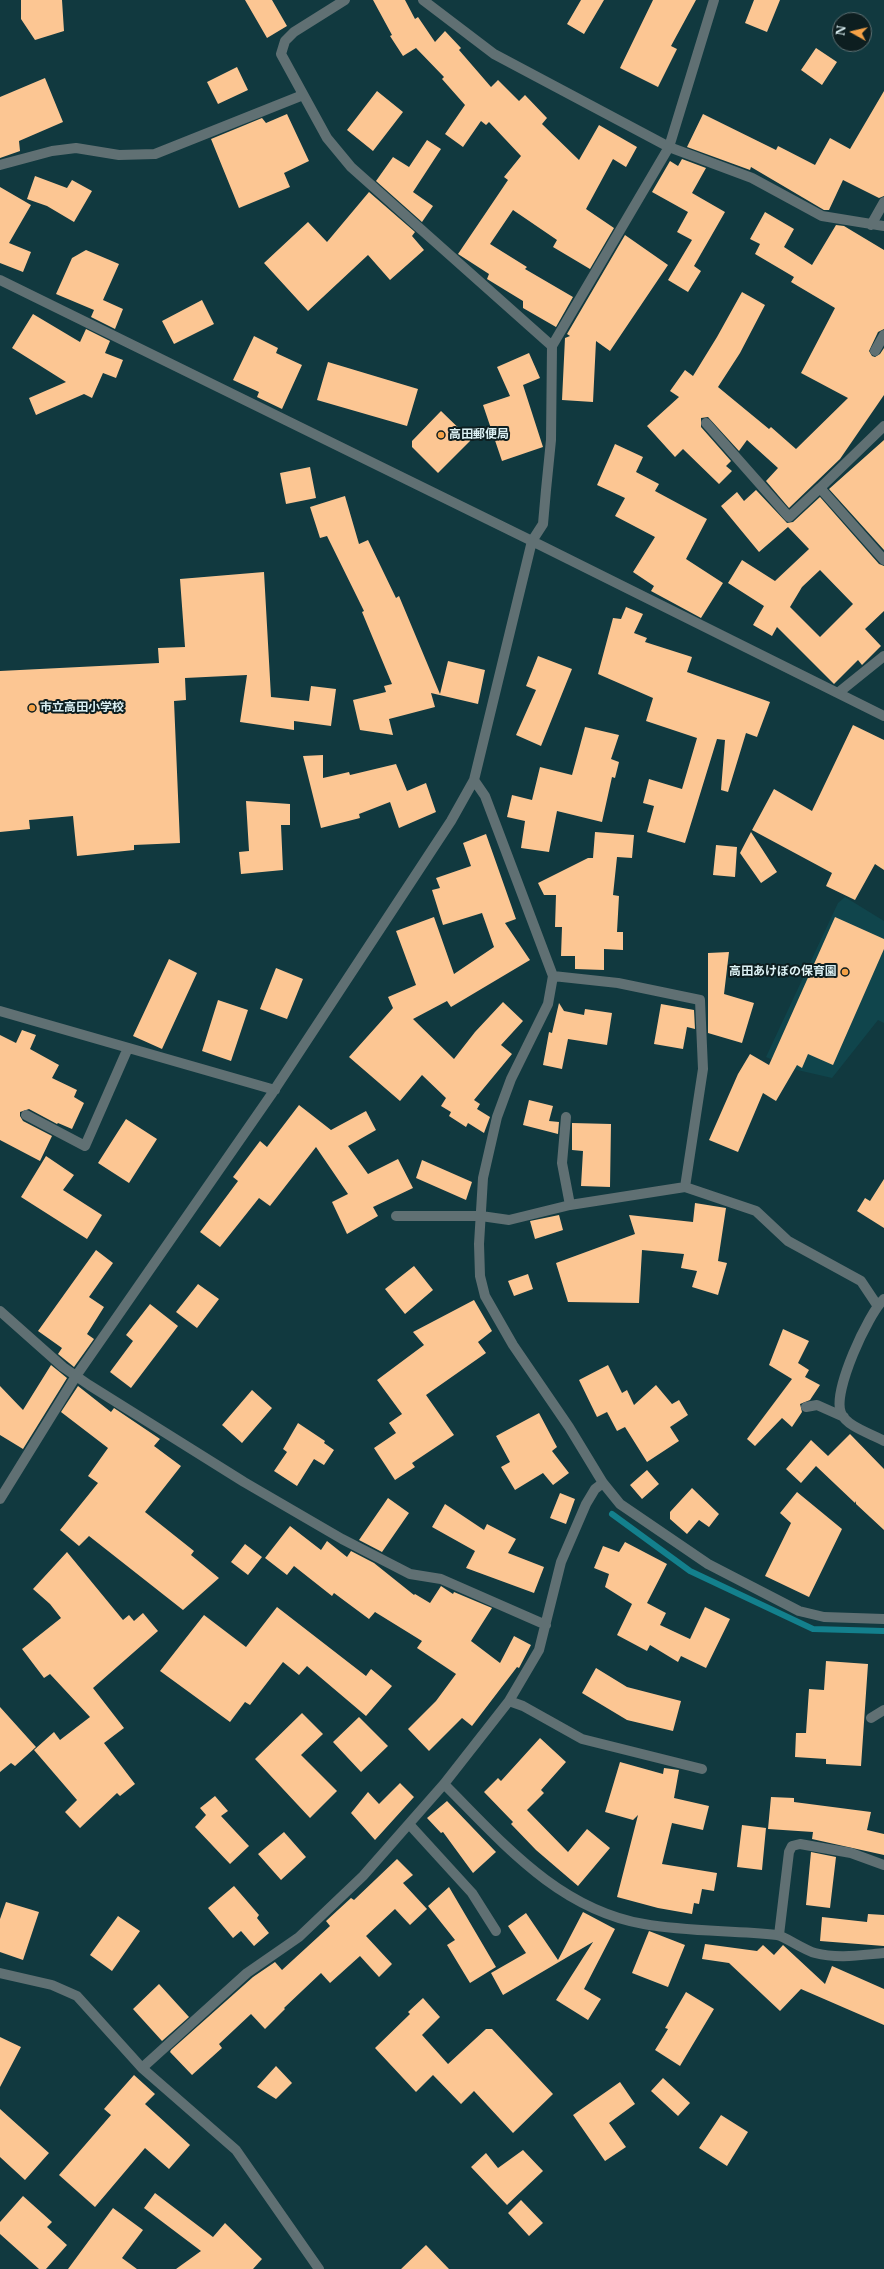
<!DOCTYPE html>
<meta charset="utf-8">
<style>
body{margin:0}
#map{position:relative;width:884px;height:2269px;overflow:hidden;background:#11393f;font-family:"Libre Baskerville",serif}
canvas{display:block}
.north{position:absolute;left:832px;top:12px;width:40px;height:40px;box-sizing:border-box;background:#0d1e20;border:1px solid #607275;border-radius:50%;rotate:278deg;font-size:11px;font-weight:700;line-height:16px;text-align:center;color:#dcf1f4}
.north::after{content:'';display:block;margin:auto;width:14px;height:18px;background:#f6a247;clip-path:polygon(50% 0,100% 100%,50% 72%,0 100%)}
</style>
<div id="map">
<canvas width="884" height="2269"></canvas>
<div class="north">N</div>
</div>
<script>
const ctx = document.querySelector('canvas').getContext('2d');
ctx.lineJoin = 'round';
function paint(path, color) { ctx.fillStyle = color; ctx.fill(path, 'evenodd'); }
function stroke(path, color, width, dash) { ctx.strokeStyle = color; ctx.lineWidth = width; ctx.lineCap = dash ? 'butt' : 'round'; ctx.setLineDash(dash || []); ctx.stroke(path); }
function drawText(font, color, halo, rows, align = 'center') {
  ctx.font = font + ' "Libre Baskerville","Noto Sans JP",serif'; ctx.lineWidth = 4; ctx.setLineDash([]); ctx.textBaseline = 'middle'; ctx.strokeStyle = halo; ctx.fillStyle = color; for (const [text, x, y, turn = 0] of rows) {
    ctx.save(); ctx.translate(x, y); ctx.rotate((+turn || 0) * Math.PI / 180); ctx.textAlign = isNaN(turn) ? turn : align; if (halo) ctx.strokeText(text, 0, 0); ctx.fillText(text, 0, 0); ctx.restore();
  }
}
paint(new Path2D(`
 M 845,897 L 884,921 L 884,1023 L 878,1020 L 832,1078 L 793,1069 L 766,1057 L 838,903 Z`), '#10454c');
stroke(new Path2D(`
 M 612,1514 L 690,1571 L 813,1629 L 884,1631`), '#13808d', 6);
paint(new Path2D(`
 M 21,0 L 62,0 L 64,31 L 35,40 L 21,19 Z
 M 245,0 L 272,0 L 287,26 L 267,38 Z
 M 373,0 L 405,0 L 415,19 L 418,17 L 435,42 L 445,31 L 461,48 L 459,50 L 491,87 L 498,80 L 519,101 L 525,95 L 547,118 L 542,124 L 579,160 L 599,125 L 637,147 L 626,167 L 613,159 L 586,209 L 614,228 L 590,269 L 553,247 L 557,240 L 513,210 L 490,244 L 527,267 L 525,269 L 573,297 L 556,327 L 523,308 L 523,301 L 487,279 L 489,274 L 458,254 L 508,180 L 504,177 L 521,156 L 489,122 L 486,125 L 481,121 L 463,147 L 445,134 L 465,105 L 442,79 L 444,77 L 416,48 L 403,56 L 390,36 L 392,35 Z
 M 581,0 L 604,0 L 584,34 L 567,24 Z
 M 653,0 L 696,0 L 671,46 L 677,49 L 658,87 L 620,68 Z
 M 754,0 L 780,0 L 767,32 L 745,23 Z
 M 816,48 L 837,62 L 822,85 L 801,70 Z
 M 237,67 L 248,90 L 218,104 L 207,82 Z
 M 45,78 L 63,122 L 19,141 L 20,151 L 0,158 L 0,97 Z
 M 377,91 L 403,112 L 373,151 L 347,130 Z
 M 884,91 L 884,196 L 879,198 L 843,180 L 829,210 L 824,210 L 751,167 L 750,170 L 687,147 L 703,114 L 776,150 L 778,146 L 815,165 L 830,138 L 850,149 Z
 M 287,114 L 309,161 L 284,173 L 290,187 L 239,208 L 211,139 L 262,118 L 266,123 Z
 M 427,140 L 441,149 L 413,192 L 433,206 L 422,222 L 376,181 L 393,157 L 409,167 Z
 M 682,159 L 706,168 L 692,193 L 725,212 L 694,266 L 701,271 L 688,292 L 668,280 L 692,240 L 677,232 L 688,212 L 652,192 L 670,161 L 678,166 Z
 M 35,176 L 67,188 L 72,180 L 92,191 L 74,222 L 47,206 L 27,199 Z
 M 0,187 L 31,205 L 9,243 L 31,252 L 23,272 L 0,263 Z
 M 369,192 L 415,232 L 412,236 L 424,250 L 390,280 L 368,255 L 308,311 L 264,263 L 308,222 L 327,242 Z
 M 765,212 L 794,229 L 784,247 L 812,265 L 836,225 L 844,226 L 884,250 L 884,329 L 878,332 L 869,351 L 872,356 L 875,357 L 880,354 L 884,348 L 884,395 L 840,459 L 789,508 L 766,481 L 778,468 L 747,440 L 739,451 L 708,417 L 701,418 L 701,427 L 731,461 L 726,466 L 732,471 L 719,484 L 683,449 L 675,457 L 647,426 L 679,397 L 670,391 L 685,370 L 693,376 L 717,337 L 742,292 L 765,305 L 740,353 L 718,387 L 769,429 L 771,427 L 796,449 L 848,398 L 801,373 L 835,308 L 791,282 L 794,277 L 755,254 L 760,244 L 750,239 Z
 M 625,235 L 668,265 L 610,351 L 596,341 L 593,402 L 562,400 L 565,338 L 570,336 L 567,334 Z
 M 86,250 L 119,264 L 103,300 L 123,309 L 115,329 L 91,317 L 94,310 L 56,294 L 72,258 Z
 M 202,300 L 214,324 L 174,344 L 162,321 Z
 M 33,314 L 80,342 L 86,329 L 110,341 L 105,353 L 123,360 L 116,378 L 103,373 L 92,398 L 84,394 L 36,415 L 29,398 L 66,382 L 12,348 Z
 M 254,336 L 278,348 L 276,353 L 302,365 L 282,409 L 257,397 L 259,392 L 233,380 Z
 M 529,353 L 540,378 L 523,385 L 543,447 L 502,461 L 483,405 L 510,396 L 497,367 Z
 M 328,362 L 418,389 L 407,426 L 317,400 Z
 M 441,411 L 471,440 L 438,473 L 412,447 L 412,441 Z
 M 884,440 L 884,550 L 829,489 Z
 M 615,444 L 643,457 L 636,472 L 659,484 L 655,491 L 707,519 L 686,559 L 723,583 L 701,618 L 651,591 L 654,586 L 633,572 L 655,537 L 615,516 L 625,498 L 597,485 Z
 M 310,467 L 316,498 L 286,504 L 280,473 Z
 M 756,490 L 787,523 L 793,522 L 820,497 L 879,564 L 884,566 L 884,611 L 865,629 L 881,646 L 862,665 L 858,660 L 834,684 L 777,627 L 772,636 L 753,625 L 764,606 L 728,583 L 742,560 L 775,581 L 809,549 L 788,527 L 759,552 L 721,506 L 737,492 L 744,501 ZM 820,570 L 853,604 L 820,637 L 790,607 L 802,587 Z
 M 345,496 L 359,544 L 368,540 L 396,598 L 399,596 L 440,694 L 448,661 L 485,670 L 478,704 L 431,693 L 435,707 L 389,719 L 393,735 L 360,730 L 353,700 L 386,692 L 384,686 L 392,684 L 362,612 L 364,611 L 327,536 L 320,538 L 310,507 Z
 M 264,572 L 271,697 L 309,701 L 311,686 L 336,689 L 331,726 L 294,721 L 294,730 L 240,722 L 247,675 L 185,678 L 186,700 L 174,701 L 180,843 L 134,845 L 134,850 L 77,856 L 73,816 L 29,820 L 30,829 L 0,832 L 0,671 L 159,663 L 158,648 L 185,647 L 180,579 Z
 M 626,607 L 643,614 L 634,633 L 647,638 L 645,642 L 692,657 L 687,672 L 770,702 L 757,737 L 746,733 L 728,792 L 721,790 L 725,740 L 717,739 L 685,843 L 647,832 L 654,806 L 643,803 L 649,779 L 682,789 L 697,738 L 646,721 L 653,698 L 598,674 L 613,618 L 621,619 Z
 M 538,656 L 572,669 L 541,746 L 516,735 L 536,690 L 526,686 Z
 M 853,725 L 884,740 L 884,870 L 875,864 L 855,900 L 826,886 L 832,873 L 752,830 L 774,789 L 812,811 Z
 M 585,727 L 619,735 L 611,759 L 619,762 L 615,778 L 612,777 L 602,822 L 557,811 L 549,852 L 521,848 L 525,821 L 507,817 L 512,795 L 532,800 L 540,767 L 572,775 Z
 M 323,755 L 323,778 L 349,772 L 350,775 L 396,764 L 407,791 L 426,783 L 436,812 L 399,828 L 390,802 L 359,814 L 360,818 L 321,828 L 303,756 Z
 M 246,801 L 290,804 L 290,825 L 281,825 L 283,870 L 241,874 L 239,852 L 249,851 Z
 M 595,832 L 634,835 L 632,858 L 617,857 L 613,895 L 619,896 L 617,932 L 623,932 L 623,950 L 604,949 L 604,970 L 575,969 L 575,956 L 561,956 L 562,927 L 555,927 L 556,895 L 544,895 L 538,883 L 588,858 L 593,858 Z
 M 751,832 L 777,872 L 761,883 L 740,853 Z
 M 486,834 L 516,919 L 505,923 L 530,960 L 451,1007 L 447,1001 L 413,1019 L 454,1059 L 475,1032 L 503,1002 L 523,1021 L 501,1045 L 512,1054 L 474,1100 L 480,1104 L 477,1109 L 490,1117 L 484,1133 L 468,1123 L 466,1127 L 449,1116 L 451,1112 L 441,1106 L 446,1098 L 422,1075 L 400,1101 L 349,1057 L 393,1008 L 388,997 L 416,985 L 396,931 L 434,917 L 454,974 L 494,947 L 482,913 L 443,925 L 432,890 L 440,888 L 436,878 L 471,866 L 463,843 Z
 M 716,845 L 737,847 L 735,877 L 713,875 Z
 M 835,917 L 884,939 L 884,949 L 833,1065 L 808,1054 L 802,1068 L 797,1065 L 776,1101 L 763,1093 L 738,1152 L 709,1140 L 738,1074 L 750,1054 L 769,1065 Z
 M 729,952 L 724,994 L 754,1003 L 742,1043 L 708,1033 L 708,953 Z
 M 169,959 L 197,973 L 162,1049 L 133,1036 Z
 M 276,968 L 303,979 L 287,1019 L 260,1009 Z
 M 218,1000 L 248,1010 L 231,1061 L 202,1051 Z
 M 559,1003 L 564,1011 L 584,1015 L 585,1009 L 612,1013 L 607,1045 L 568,1039 L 562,1069 L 543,1065 L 549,1032 L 552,1033 Z
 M 661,1004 L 694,1010 L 695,1029 L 687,1027 L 683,1049 L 654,1044 Z
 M 22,1030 L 36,1035 L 30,1049 L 59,1065 L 52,1078 L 77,1090 L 74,1097 L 84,1103 L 72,1129 L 58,1123 L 57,1124 L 29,1109 L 20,1112 L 20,1116 L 23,1121 L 52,1136 L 40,1161 L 0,1140 L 0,1035 L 16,1043 Z
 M 529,1100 L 553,1106 L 549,1121 L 559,1122 L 558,1134 L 523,1125 Z
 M 299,1105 L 331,1130 L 366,1111 L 376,1130 L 348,1146 L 368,1174 L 398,1159 L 413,1188 L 373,1207 L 378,1216 L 347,1234 L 332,1202 L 348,1194 L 316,1147 L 270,1206 L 259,1198 L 220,1247 L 200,1232 L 238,1181 L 233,1177 L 260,1141 L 267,1147 Z
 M 126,1119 L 157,1139 L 129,1183 L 98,1163 Z
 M 572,1123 L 611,1124 L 610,1187 L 581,1186 L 583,1151 L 572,1150 Z
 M 46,1156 L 74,1175 L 63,1190 L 102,1215 L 87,1239 L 21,1197 Z
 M 422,1160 L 472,1182 L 466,1200 L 416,1178 Z
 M 884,1179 L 884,1228 L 857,1211 L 865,1198 L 870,1201 Z
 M 695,1203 L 726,1208 L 718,1261 L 727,1263 L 718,1295 L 692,1287 L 697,1271 L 681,1268 L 684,1254 L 642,1250 L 639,1303 L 568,1302 L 556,1263 L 635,1234 L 629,1215 L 693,1222 Z
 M 559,1215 L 563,1230 L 535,1239 L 530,1221 Z
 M 96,1250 L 113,1263 L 89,1297 L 104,1307 L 87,1334 L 94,1339 L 74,1367 L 58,1354 L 62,1348 L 38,1331 Z
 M 414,1266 L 433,1290 L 405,1314 L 385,1289 Z
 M 528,1274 L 533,1289 L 514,1296 L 508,1281 Z
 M 198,1284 L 219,1299 L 197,1328 L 176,1312 Z
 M 474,1300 L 492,1331 L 478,1342 L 486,1353 L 426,1395 L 454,1435 L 412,1463 L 415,1467 L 395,1480 L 374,1448 L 396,1433 L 389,1423 L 402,1414 L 377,1380 L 424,1345 L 413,1332 Z
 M 150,1304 L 178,1326 L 131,1388 L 110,1372 L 133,1341 L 126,1335 Z
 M 783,1329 L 809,1341 L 798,1363 L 809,1370 L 805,1377 L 820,1385 L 810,1400 L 800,1404 L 802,1412 L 792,1427 L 782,1418 L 755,1446 L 747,1439 L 792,1379 L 769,1365 Z
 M 51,1365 L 67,1378 L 23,1449 L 0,1435 L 0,1386 L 23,1410 Z
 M 608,1365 L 622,1393 L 627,1390 L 634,1405 L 656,1385 L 672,1404 L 679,1400 L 688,1415 L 670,1427 L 679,1441 L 647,1462 L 625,1427 L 617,1431 L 607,1412 L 597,1417 L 579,1380 Z
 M 78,1386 L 111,1412 L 114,1408 L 160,1439 L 154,1446 L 181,1466 L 145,1512 L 194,1551 L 191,1555 L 219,1578 L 183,1610 L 89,1536 L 79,1546 L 60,1530 L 98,1483 L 88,1476 L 108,1448 L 61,1412 Z
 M 252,1390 L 272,1408 L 242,1443 L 222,1425 Z
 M 539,1413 L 557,1447 L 552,1451 L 569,1473 L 553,1485 L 543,1473 L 515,1490 L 501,1467 L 510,1462 L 496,1436 Z
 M 298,1423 L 325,1441 L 324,1443 L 334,1450 L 324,1465 L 314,1459 L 297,1486 L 274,1471 L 287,1452 L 283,1449 Z
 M 850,1434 L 884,1469 L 884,1530 L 856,1504 L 856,1501 L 855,1503 L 816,1466 L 801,1483 L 786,1469 L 811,1440 L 828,1456 Z
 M 647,1470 L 659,1484 L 642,1499 L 630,1485 Z
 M 692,1488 L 719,1514 L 709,1527 L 699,1520 L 687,1534 L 670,1519 L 670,1512 Z
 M 797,1492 L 842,1529 L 809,1597 L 765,1576 L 791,1523 L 780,1513 Z
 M 560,1493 L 575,1499 L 566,1524 L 550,1518 Z
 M 388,1498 L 409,1513 L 382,1552 L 359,1540 Z
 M 445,1504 L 484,1530 L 487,1524 L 516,1539 L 508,1553 L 544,1567 L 534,1593 L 466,1568 L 475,1551 L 432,1527 Z
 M 290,1526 L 321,1550 L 327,1541 L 347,1557 L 351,1551 L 374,1563 L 414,1595 L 415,1594 L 430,1603 L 441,1586 L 453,1594 L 454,1592 L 492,1608 L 471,1641 L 500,1663 L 514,1636 L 531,1645 L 519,1668 L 517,1667 L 472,1726 L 462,1718 L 429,1751 L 408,1729 L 436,1701 L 456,1674 L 417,1648 L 422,1641 L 375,1612 L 369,1619 L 334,1593 L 332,1596 L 294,1566 L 287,1575 L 265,1558 Z
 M 625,1542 L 667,1564 L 647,1603 L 666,1613 L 660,1625 L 690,1639 L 705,1607 L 730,1619 L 706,1668 L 681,1656 L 678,1662 L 650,1645 L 647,1651 L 617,1635 L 632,1604 L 605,1587 L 609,1574 L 594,1568 L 603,1546 L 619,1552 Z
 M 245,1544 L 262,1557 L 248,1575 L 231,1562 Z
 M 67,1552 L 123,1620 L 129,1615 L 134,1621 L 143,1613 L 158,1631 L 93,1688 L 124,1728 L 104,1743 L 135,1784 L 120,1796 L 117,1793 L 80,1828 L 65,1812 L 77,1800 L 34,1750 L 54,1732 L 60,1740 L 90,1717 L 50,1674 L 44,1678 L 22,1649 L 61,1618 L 50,1604 L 33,1589 Z
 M 277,1607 L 366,1676 L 371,1669 L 392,1686 L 366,1716 L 307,1666 L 299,1675 L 283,1662 L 250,1705 L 245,1702 L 230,1722 L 160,1671 L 204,1615 L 246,1647 Z
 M 826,1661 L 868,1664 L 861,1766 L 826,1764 L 826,1759 L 795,1757 L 796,1733 L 806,1733 L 809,1689 L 824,1690 Z
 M 596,1668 L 627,1687 L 681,1701 L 673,1731 L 627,1720 L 582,1693 Z
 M 0,1707 L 36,1747 L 15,1766 L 11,1763 L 0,1772 Z
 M 302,1713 L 323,1734 L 301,1755 L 337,1791 L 310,1818 L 255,1759 Z
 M 359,1717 L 388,1746 L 361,1772 L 333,1742 Z
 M 540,1738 L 566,1762 L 541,1790 L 544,1793 L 527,1810 L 568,1852 L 587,1829 L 610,1848 L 578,1886 L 536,1850 L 511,1824 L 513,1822 L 484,1792 L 498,1778 L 501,1781 Z
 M 620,1762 L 663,1774 L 664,1768 L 679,1770 L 674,1798 L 709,1806 L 703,1830 L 672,1823 L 662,1864 L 717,1873 L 714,1891 L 702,1889 L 699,1904 L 694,1903 L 692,1914 L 658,1908 L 617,1897 L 638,1815 L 633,1820 L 605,1812 Z
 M 400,1783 L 414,1797 L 375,1840 L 351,1813 L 368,1792 L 379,1804 Z
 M 215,1796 L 228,1811 L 221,1816 L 249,1846 L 230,1864 L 195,1827 L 206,1815 L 200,1808 Z
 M 771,1797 L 794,1798 L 794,1802 L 871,1812 L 867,1830 L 884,1834 L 884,1855 L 812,1839 L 813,1832 L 768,1829 Z
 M 447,1801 L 496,1852 L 473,1873 L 443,1832 L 441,1833 L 427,1818 Z
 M 742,1825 L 766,1828 L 762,1870 L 737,1867 Z
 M 284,1832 L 306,1857 L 281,1880 L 258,1854 Z
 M 811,1852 L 836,1857 L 830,1908 L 806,1905 Z
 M 397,1859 L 413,1875 L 403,1883 L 427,1909 L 410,1925 L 395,1909 L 366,1936 L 392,1964 L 379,1977 L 360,1956 L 330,1983 L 321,1973 L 284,2008 L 285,2009 L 265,2029 L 251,2014 L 219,2044 L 222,2048 L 192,2075 L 170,2052 L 171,2050 L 253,1977 L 275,1962 L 282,1970 L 330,1926 L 326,1921 L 351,1898 L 354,1900 Z
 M 234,1886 L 259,1915 L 257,1918 L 269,1933 L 254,1946 L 241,1931 L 233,1938 L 208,1908 Z
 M 449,1887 L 496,1967 L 470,1983 L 447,1945 L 455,1940 L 428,1906 Z
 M 6,1902 L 39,1912 L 23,1960 L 0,1952 L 0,1919 Z
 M 583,1912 L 615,1929 L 584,1989 L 601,1999 L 588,2020 L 556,2000 L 593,1942 L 503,1995 L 491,1973 L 526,1953 L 508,1926 L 526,1913 L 558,1960 Z
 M 868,1914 L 884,1915 L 884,1946 L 820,1941 L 822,1917 L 867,1922 Z
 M 118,1916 L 140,1931 L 112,1971 L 90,1955 Z
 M 649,1931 L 685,1945 L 668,1987 L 632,1973 Z
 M 705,1944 L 757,1951 L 763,1945 L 774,1955 L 783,1945 L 825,1984 L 832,1966 L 884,1989 L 884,2025 L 801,1989 L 780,2011 L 729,1963 L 702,1959 Z
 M 159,1984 L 189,2017 L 162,2041 L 133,2009 Z
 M 686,1992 L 714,2009 L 680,2066 L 655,2050 L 668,2029 L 665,2028 Z
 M 423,1998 L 440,2017 L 422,2035 L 448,2064 L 486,2029 L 492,2029 L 553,2094 L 513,2133 L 474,2091 L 461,2104 L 433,2075 L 416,2092 L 375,2048 L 410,2014 L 408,2012 Z
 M 0,2037 L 21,2047 L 0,2087 Z
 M 276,2066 L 292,2083 L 276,2099 L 257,2087 Z
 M 134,2075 L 155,2094 L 145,2104 L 190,2145 L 169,2169 L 145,2148 L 95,2207 L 59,2175 L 111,2115 L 104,2109 Z
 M 663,2078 L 690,2103 L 678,2116 L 651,2091 Z
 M 620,2082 L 635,2104 L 609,2123 L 626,2147 L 605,2161 L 573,2115 Z
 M 0,2109 L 49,2153 L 25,2180 L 0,2157 Z
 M 721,2115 L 748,2132 L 727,2166 L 699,2148 Z
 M 523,2150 L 543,2171 L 507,2205 L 471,2167 L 486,2153 L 498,2168 Z
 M 155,2193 L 213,2237 L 225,2223 L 262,2259 L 253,2269 L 176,2269 L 201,2251 L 144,2208 Z
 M 23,2196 L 52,2222 L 47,2227 L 67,2245 L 46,2269 L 39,2269 L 0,2234 L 0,2222 Z
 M 521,2200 L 543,2223 L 529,2236 L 508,2213 Z
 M 113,2208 L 143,2230 L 122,2258 L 137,2269 L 68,2269 Z
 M 426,2245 L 449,2269 L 401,2269 Z`), '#fcc693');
stroke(new Path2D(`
 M 345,0 L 294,32 L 285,41 L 281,54 L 327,138 L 351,167 L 552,346
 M 423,0 L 494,54 L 669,147 L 752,178 L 822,216 L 884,226
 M 0,165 L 52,151 L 76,148 L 119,155 L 155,154 L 303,95
 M 871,225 L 884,202
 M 0,280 L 532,541 L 884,716
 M 875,351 L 884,335
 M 706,423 L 789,517 L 820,488
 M 884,426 L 820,488 L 884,560
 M 838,693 L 884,656
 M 474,780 L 485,796 L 553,976 L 548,1004 L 511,1079 L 497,1117 L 483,1178 L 479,1244 L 480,1276 L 485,1296 L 513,1345 L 569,1427 L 603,1483 L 620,1504 L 708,1564 L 799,1611 L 824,1617 L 884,1619
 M 553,976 L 618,983 L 700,1000 L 703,1069 L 685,1187 L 570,1205
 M 0,1011 L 275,1090
 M 26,1115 L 85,1146 L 128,1048
 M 685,1187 L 756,1211 L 788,1241 L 861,1281 L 877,1305
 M 396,1216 L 481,1216 L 509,1220 L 570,1205 L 562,1163 L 566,1117
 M 884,1299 C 868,1314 832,1392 841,1413 C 847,1427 872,1434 884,1441
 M 0,1311 L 63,1367 L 89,1385 L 244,1482 L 342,1539 L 410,1574 L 441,1579 L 546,1625
 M 806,1407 L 817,1405 L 844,1417
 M 0,1499 L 76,1376 L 271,1095 L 451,821 L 474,780 L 532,541 L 543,524 L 546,490 L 551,440 L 552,346 L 669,147 L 714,0
 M 509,1701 L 523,1706 L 582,1739 L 702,1769
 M 871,1718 L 884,1710
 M 444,1784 C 503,1843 558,1909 644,1924 C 688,1932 732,1930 777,1935 C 784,1936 804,1950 815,1953 C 838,1959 861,1955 884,1953
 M 409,1824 L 472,1893 L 496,1931
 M 779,1935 L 789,1852 L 792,1846 L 800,1844 L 851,1853 L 884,1865
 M 0,1973 L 52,1985 L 77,1996 L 142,2068 L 236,2150 L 319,2269
 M 142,2068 L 247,1973 L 299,1937 L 363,1876 L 444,1784 L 509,1701 L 539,1650 L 561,1562 L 586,1504 L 595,1489 L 603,1483`), '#607073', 10);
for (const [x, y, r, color] of [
 [441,435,4,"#f6a247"],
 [32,708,4,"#f6a247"],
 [845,972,4,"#f6a247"]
]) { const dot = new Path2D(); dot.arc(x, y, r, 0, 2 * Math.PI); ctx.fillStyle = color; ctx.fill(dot); stroke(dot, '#0d1e20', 1.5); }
drawText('bold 12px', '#dcf1f4', '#0d1e20', [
 ["高田郵便局",449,435],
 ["市立高田小学校",40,708],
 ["高田あけぼの保育園",837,972,"right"]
], 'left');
</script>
